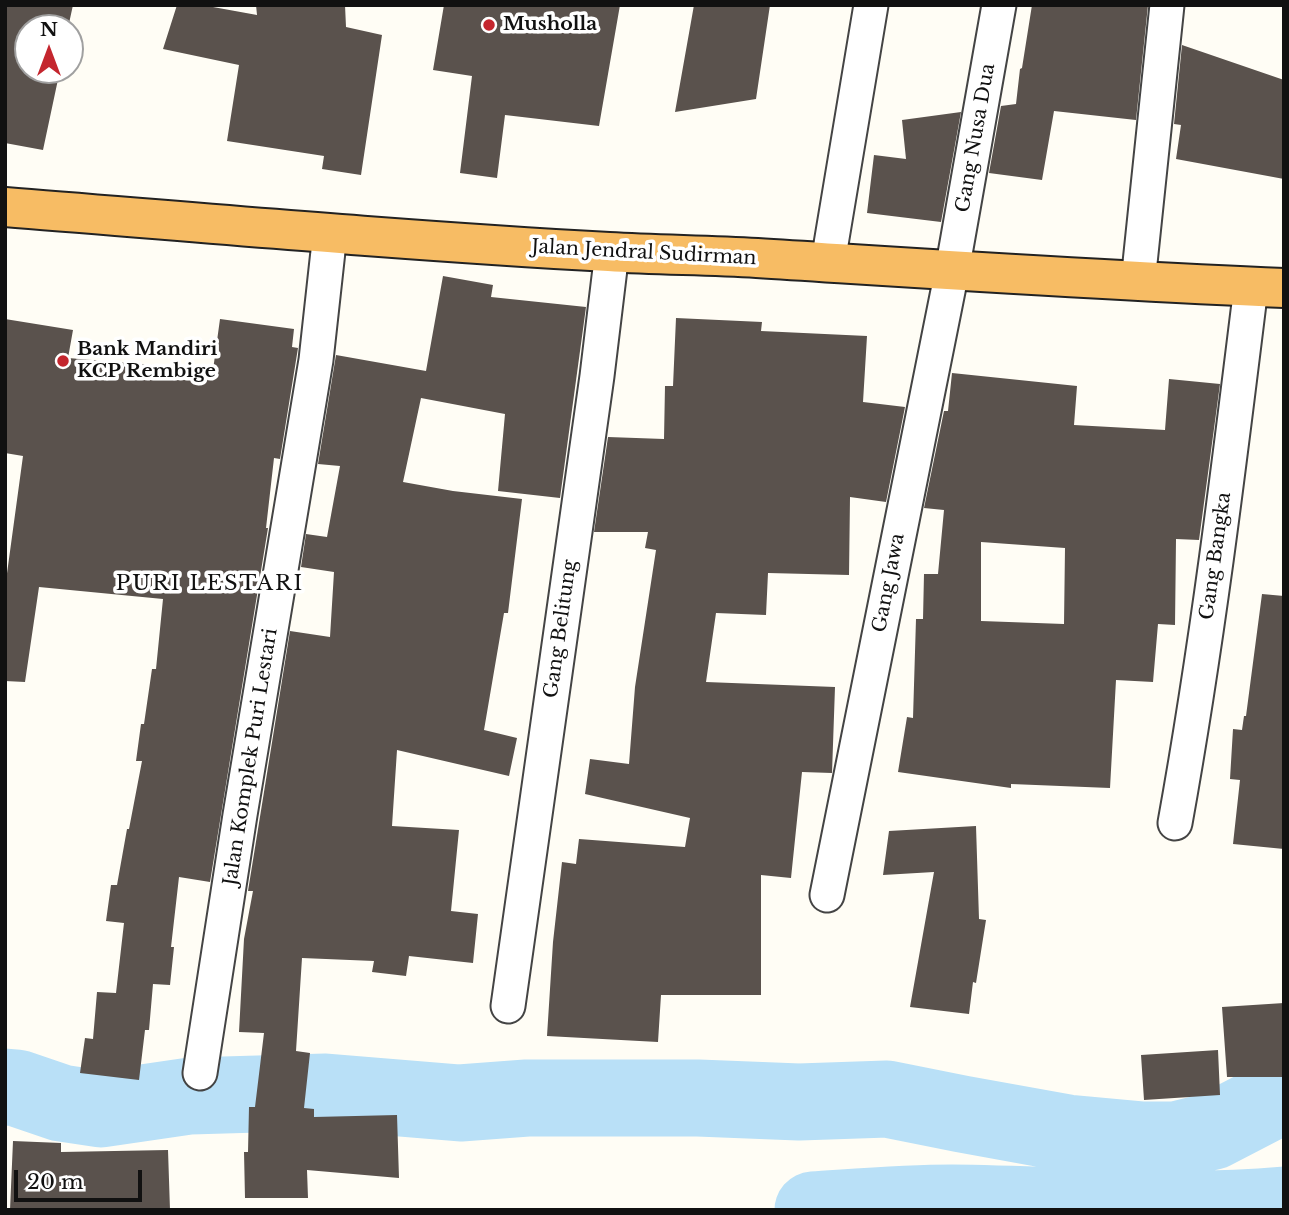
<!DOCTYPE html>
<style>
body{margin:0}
#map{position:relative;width:1289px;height:1215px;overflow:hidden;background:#fffdf5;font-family:"Libre Baskerville",serif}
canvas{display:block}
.frame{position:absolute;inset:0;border:7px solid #111;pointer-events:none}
.north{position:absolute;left:14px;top:14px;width:70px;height:70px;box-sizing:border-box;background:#fff;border:2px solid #a0a0a0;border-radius:50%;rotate:0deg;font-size:19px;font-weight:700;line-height:28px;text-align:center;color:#111}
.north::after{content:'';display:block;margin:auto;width:24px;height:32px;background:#c4262e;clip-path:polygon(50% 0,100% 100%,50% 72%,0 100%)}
.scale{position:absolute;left:14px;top:1170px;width:128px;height:32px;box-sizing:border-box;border:4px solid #111;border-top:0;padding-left:9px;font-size:21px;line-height:24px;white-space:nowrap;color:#111;-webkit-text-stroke:5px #fff;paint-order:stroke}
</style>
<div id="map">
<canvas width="1289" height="1215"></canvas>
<div class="frame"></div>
<div class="north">N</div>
<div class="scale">20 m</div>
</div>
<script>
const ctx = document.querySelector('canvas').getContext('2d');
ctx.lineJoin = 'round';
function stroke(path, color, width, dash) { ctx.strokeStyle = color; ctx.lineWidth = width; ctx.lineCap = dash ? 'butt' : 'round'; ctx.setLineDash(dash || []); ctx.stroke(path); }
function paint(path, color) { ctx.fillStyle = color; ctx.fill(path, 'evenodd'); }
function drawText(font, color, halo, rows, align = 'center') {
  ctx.font = font + ' "Libre Baskerville",serif'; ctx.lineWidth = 7; ctx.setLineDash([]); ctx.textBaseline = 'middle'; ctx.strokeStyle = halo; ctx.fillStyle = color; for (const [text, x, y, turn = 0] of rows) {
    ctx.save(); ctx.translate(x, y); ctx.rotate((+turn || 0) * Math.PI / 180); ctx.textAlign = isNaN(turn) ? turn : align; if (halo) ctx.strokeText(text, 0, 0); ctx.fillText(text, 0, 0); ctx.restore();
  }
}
stroke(new Path2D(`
 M 5,1087 L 17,1088 L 61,1103 L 101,1109 L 190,1096 L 326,1092 L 460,1103 L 527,1098 L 698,1098 L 799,1102 L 887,1099 L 962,1114 L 1067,1133 L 1143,1140 L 1176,1140 L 1213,1131 L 1267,1103 L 1284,1096
 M 813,1210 C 859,1207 906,1203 952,1203 C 1063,1204 1174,1215 1284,1205`), '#b9e0f7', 77);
paint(new Path2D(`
 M 5,5 L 73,5 L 68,28 L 28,28 L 28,70 L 60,70 L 43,150 L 5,143 Z
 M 177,5 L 202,5 L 257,15 L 256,5 L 345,5 L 346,27 L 382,35 L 361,175 L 322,169 L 324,156 L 227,141 L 239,65 L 163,49 Z
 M 444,5 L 620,5 L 599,126 L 505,115 L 497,178 L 460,173 L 472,76 L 433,70 Z
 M 694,5 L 770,5 L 756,99 L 675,112 Z
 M 1032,5 L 1148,5 L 1136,120 L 1054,111 L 1042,180 L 989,173 L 1001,106 L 1016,104 L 1020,69 L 1022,68 Z
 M 1182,45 L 1284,80 L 1284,179 L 1176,159 L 1181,125 L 1174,124 Z
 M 961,112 L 941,222 L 867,213 L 874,155 L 906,159 L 902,120 Z
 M 443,276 L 493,285 L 491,297 L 586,307 L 560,498 L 498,491 L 505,414 L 421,398 L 403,482 L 453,491 L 522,499 L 508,613 L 504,613 L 484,730 L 517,738 L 509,776 L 397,750 L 392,826 L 459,830 L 451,911 L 478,914 L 473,963 L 409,956 L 406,976 L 372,972 L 374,961 L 302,958 L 296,1051 L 310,1053 L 304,1108 L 314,1109 L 314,1117 L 397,1115 L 399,1178 L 307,1170 L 308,1198 L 245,1198 L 244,1152 L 248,1152 L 249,1107 L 255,1107 L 264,1033 L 239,1032 L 244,939 L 253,891 L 248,891 L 290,631 L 330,637 L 334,572 L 301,567 L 306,534 L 327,537 L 340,466 L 318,464 L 336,355 L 426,371 Z
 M 676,318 L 762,322 L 761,331 L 867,336 L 863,402 L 905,407 L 886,502 L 850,497 L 849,575 L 768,573 L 766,615 L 716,613 L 706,682 L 835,687 L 832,773 L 802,772 L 791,878 L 761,875 L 761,995 L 661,995 L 658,1042 L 547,1036 L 553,942 L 562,862 L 576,864 L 579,839 L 685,847 L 690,818 L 585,794 L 590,759 L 629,764 L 635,687 L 656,550 L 645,548 L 648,532 L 594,532 L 608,437 L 664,439 L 665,386 L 673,386 Z
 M 5,319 L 73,330 L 68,358 L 213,370 L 220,319 L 294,329 L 292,347 L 298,348 L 280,459 L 274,458 L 266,528 L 268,528 L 210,882 L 179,877 L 171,947 L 174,947 L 170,985 L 153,984 L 149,1030 L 145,1030 L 139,1080 L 80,1073 L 85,1038 L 93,1039 L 97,992 L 116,993 L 124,923 L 106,921 L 111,885 L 117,885 L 127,829 L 129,829 L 142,761 L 136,761 L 141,724 L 144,724 L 152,669 L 156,669 L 163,599 L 39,587 L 25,682 L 5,681 L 5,588 L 23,456 L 5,453 Z
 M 952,373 L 1077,386 L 1074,425 L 1165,430 L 1169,379 L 1220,384 L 1199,540 L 1176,539 L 1175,625 L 1158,624 L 1153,682 L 1116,680 L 1110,788 L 1011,784 L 1011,788 L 898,772 L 907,717 L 913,718 L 916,619 L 923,619 L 924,574 L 938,574 L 944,510 L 924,508 L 944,411 L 948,411 ZM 981,542 L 1065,548 L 1064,624 L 981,621 Z
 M 1262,594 L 1284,596 L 1284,849 L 1233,844 L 1240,780 L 1230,779 L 1233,729 L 1242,730 L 1244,716 L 1246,716 Z
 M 976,826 L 979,919 L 986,920 L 976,983 L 973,982 L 969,1014 L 910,1007 L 934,872 L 883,875 L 889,831 Z
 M 1284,1003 L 1284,1077 L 1227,1077 L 1222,1007 Z
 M 1218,1050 L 1220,1095 L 1144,1100 L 1141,1055 Z
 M 13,1141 L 61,1143 L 61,1152 L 168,1150 L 170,1210 L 10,1210 Z`), '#5a524d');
const minor = new Path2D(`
 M 828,262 L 871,5
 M 1138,282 L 1167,5
 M 1175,823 C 1207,646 1229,466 1251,287
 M 827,895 L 952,271 L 999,5
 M 508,1006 L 597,376 L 612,252
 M 200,1073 L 240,815 L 316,360 L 330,233`);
const trunk = new Path2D(`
 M 5,207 C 206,223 407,241 609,252 C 658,255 707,255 757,258 C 932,269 1108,281 1284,288`);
stroke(minor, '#444', 37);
stroke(trunk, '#222', 42);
stroke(minor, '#fff', 33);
stroke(trunk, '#f7bc64', 38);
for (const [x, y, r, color] of [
 [489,25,7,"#c4262e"],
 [63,361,7,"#c4262e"]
]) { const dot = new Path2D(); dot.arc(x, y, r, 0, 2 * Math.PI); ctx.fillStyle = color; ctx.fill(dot); stroke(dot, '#fff', 2.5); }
drawText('bold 19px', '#111', '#fff', [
 ["Musholla",503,25],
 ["Bank Mandiri",77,350],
 ["KCP Rembige",77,372]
], 'left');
drawText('19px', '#111', '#fff', [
 ["Gang Nusa Dua",976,138,-80],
 ["Jalan Jendral Sudirman",644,253,3],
 ["Gang Bangka",1216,556,-82],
 ["Gang Jawa",889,583,-79],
 ["Gang Belitung",561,629,-82],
 ["Jalan Komplek Puri Lestari",251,757,-81]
]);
ctx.letterSpacing = '2px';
drawText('21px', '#111', '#fff', [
 ["PURI LESTARI",210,584]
]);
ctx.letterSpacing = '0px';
</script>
